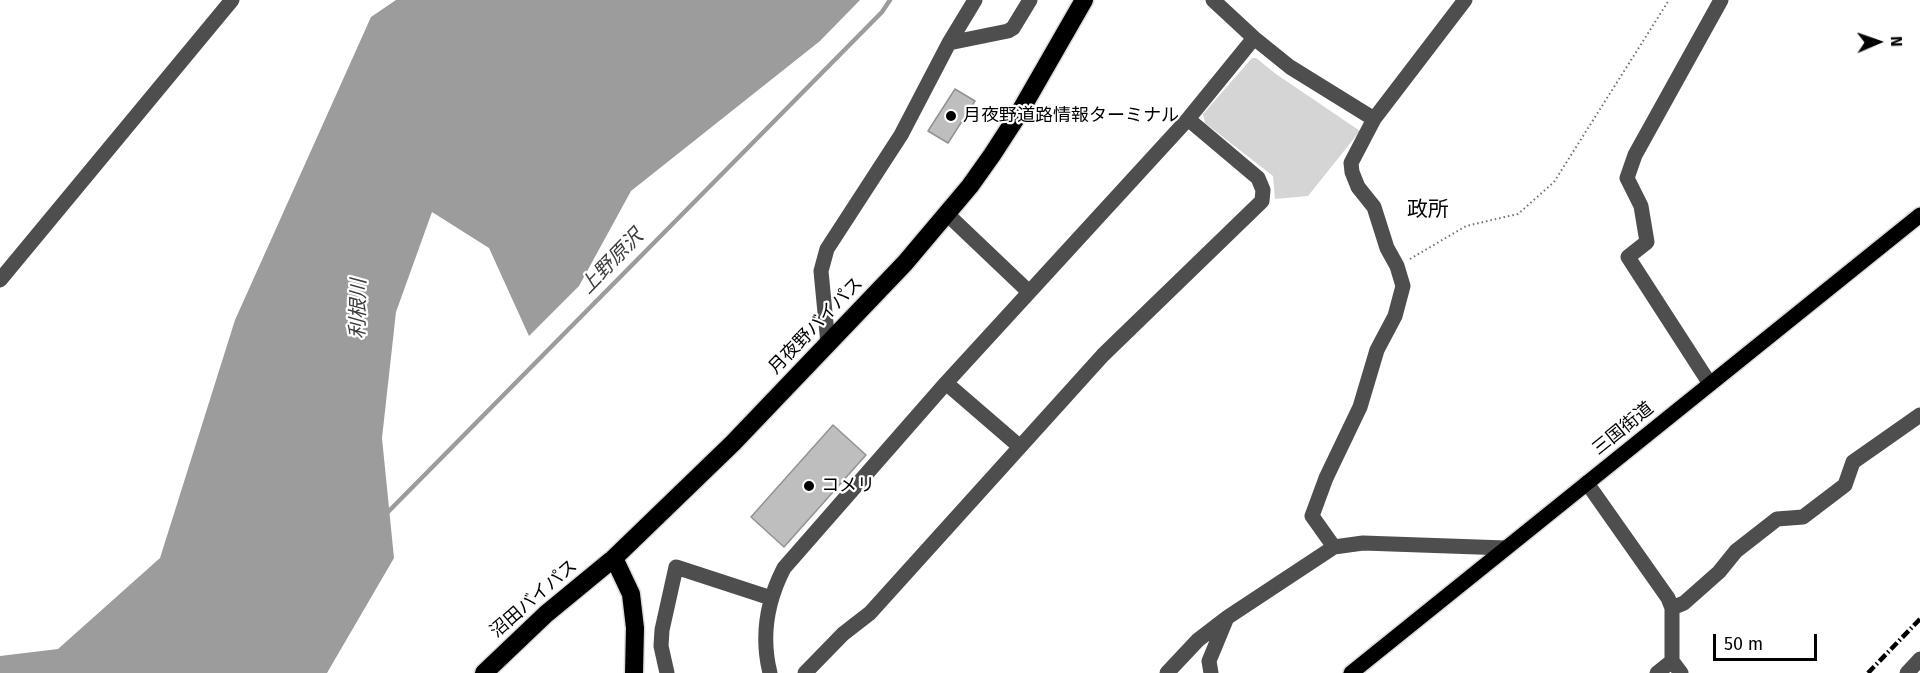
<!DOCTYPE html>
<meta charset="utf-8">
<style>
body{margin:0}
#map{position:relative;width:1920px;height:673px;overflow:hidden;background:#fff;font-family:"Fira Sans",sans-serif}
canvas{display:block}
.north{position:absolute;left:1848px;top:12px;width:60px;height:60px;-webkit-text-stroke:4px #fff;paint-order:stroke;rotate:88deg;font-size:16px;font-weight:700;line-height:24px;text-align:center;color:#000}
.north::after{content:'';display:block;margin:auto;width:21px;height:27px;background:#000;clip-path:polygon(50% 0,100% 100%,50% 72%,0 100%)}
.scale{position:absolute;left:1713px;top:634px;width:104px;height:27px;box-sizing:border-box;border:3px solid #000;border-top:0;padding-left:8px;font-size:18px;line-height:21px;white-space:nowrap;color:#000;-webkit-text-stroke:4px #fff;paint-order:stroke}
</style>
<div id="map">
<canvas width="1920" height="673"></canvas>
<div class="north">N</div>
<div class="scale">50 m</div>
</div>
<script>
const ctx = document.querySelector('canvas').getContext('2d');
ctx.lineJoin = 'round';
function paint(path, color) { ctx.fillStyle = color; ctx.fill(path, 'evenodd'); }
function stroke(path, color, width, dash) { ctx.strokeStyle = color; ctx.lineWidth = width; ctx.lineCap = dash ? 'butt' : 'round'; ctx.setLineDash(dash || []); ctx.stroke(path); }
function drawText(font, color, halo, rows, align = 'center') {
  ctx.font = font + ' "Fira Sans","Noto Sans JP",sans-serif'; ctx.lineWidth = 4.5; ctx.setLineDash([]); ctx.textBaseline = 'middle'; ctx.strokeStyle = halo; ctx.fillStyle = color; for (const [text, x, y, turn = 0] of rows) {
    ctx.save(); ctx.translate(x, y); ctx.rotate((+turn || 0) * Math.PI / 180); ctx.textAlign = isNaN(turn) ? turn : align; if (halo) ctx.strokeText(text, 0, 0); ctx.fillText(text, 0, 0); ctx.restore();
  }
}
paint(new Path2D(`
 M 1252,58 L 1256,58 L 1276,74 L 1360,131 L 1308,196 L 1275,199 L 1273,176 L 1205,123 L 1203,114 Z`), '#d5d5d5');
paint(new Path2D(`
 M 396,0 L 860,0 L 820,41 L 631,191 L 579,286 L 529,336 L 489,248 L 432,212 L 396,312 L 382,438 L 394,558 L 327,673 L 0,673 L 0,656 L 58,649 L 160,558 L 235,320 L 371,17 Z`), '#9c9c9c');
stroke(new Path2D(`
 M 386,514 L 882,12 L 890,0`), '#9c9c9c', 4.5);
const building = new Path2D(`
 M 955,89 L 975,101 L 948,143 L 928,131 Z
 M 833,425 L 866,455 L 784,547 L 751,517 Z`);
paint(building, '#bebebe');
stroke(building, '#929292', 1.5);
const major = new Path2D(`
 M 1351,673 L 1920,215`);
const highway = new Path2D(`
 M 614,558 L 631,594 L 635,628 L 634,673
 M 484,673 L 546,614 L 614,558 L 733,443 L 905,263 L 970,186 L 992,155 L 1018,115 L 1084,0`);
stroke(major, '#dbdbdb', 18);
stroke(highway, '#dbdbdb', 21);
stroke(new Path2D(`
 M 1410,259 L 1466,226 L 1518,214 L 1554,182 L 1669,0`), '#707070', 2, [1.5, 3]);
stroke(new Path2D(`
 M 1213,0 L 1254,38 L 1290,67 L 1374,119
 M 949,43 L 1008,31 L 1013,28 L 1030,0
 M 947,214 L 1029,292
 M 0,280 L 232,0
 M 828,344 L 821,271 L 827,249 L 901,135 L 949,43 L 975,0
 M 946,383 L 1019,446
 M 1710,384 L 1628,257 L 1647,242 L 1641,206 L 1627,178 L 1635,155 L 1721,0
 M 1587,483 L 1668,598 L 1672,608 L 1672,661 L 1681,673
 M 1334,547 L 1312,516 L 1326,478 L 1360,407 L 1377,350 L 1395,316 L 1403,286 L 1397,266 L 1387,248 L 1374,207 L 1358,187 L 1352,172 L 1351,163 L 1374,119 L 1465,0
 M 1672,608 L 1684,603 L 1719,572 L 1736,551 L 1777,519 L 1803,517 L 1845,485 L 1853,462 L 1920,415
 M 667,673 L 661,646 L 662,630 L 676,567 L 771,598
 M 770,673 C 761,637 767,601 784,568 L 946,383 L 1188,119 L 1254,38
 M 805,673 L 843,634 L 870,613 L 1103,355 L 1262,201 L 1263,190 L 1258,178 L 1188,119
 M 1167,673 L 1198,640 L 1228,617 L 1334,547 L 1363,543 L 1506,548
 M 1211,673 L 1209,661 L 1226,620
 M 1657,673 L 1672,661
 M 1907,673 L 1920,659`), '#4e4e4e', 15);
stroke(major, '#000', 15);
stroke(highway, '#000', 18);
stroke(new Path2D(`
 M 1868,673 L 1920,619`), '#000', 4.5, [9, 3, 1.5, 3]);
for (const [x, y, r, color] of [
 [951,116,6,"#000"],
 [809,486,6,"#000"]
]) { const dot = new Path2D(); dot.arc(x, y, r, 0, 2 * Math.PI); ctx.fillStyle = color; ctx.fill(dot); stroke(dot, '#fff', 2); }
drawText('18px', '#000', '#fff', [
 ["月夜野道路情報ターミナル",963,116],
 ["コメリ",821,486]
], 'left');
drawText('18px', '#000', '#fff', [
 ["月夜野バイパス",816,326,-46],
 ["三国街道",1623,429,-39],
 ["沼田バイパス",534,599,-41]
]);
drawText('italic 20px', '#3d3d3d', '#fff', [
 ["上野原沢",612,262,-46],
 ["利根川",359,309,-89]
]);
drawText('21px', '#000', '#fff', [
 ["政所",1428,210]
]);
</script>
